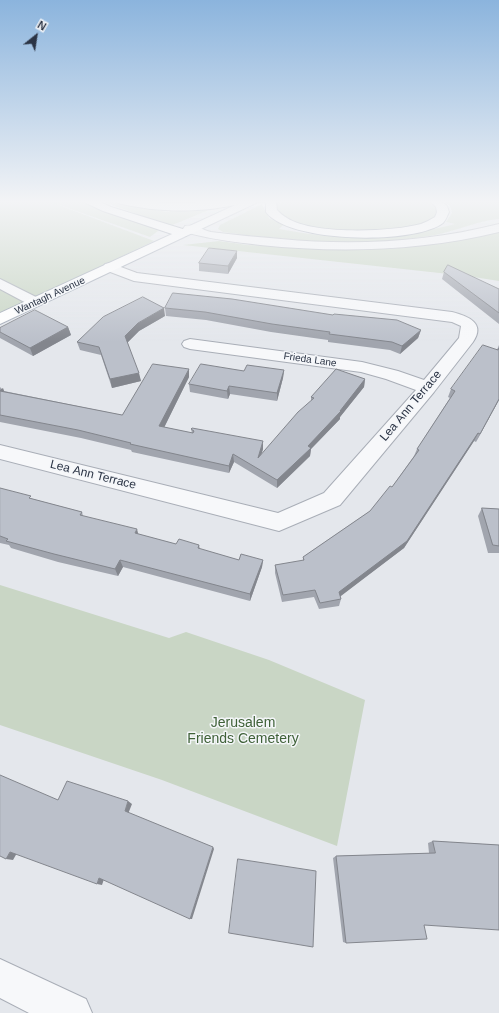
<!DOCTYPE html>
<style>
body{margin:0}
#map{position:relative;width:499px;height:1013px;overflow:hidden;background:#e4e7ec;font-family:Helvetica,sans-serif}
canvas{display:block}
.north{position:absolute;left:16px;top:16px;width:40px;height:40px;-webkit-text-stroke:3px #f4f6f9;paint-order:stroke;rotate:30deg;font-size:11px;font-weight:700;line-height:16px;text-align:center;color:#2b3445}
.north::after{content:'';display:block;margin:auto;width:14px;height:18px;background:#2b3445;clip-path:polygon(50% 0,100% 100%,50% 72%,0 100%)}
</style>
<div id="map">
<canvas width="499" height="1013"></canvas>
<div class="north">N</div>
</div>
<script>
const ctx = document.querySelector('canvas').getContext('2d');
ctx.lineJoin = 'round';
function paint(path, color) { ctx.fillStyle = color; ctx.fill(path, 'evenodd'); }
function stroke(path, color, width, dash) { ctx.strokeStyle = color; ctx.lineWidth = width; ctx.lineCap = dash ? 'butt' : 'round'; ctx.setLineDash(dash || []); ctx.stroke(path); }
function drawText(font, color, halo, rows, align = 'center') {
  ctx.font = font + ' Helvetica,sans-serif'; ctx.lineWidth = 3; ctx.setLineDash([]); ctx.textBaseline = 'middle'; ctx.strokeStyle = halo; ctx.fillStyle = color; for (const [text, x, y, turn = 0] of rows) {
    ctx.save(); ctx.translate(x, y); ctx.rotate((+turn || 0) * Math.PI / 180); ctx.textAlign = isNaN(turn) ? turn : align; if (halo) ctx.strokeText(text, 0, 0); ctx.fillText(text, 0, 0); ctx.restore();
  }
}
paint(new Path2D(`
 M 0,201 L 83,201 L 108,212 L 156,228 L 158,231 L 150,237 L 51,202 L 154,241 L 0,315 Z
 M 101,201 L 109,201 L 128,206 L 169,212 L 171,210 L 214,208 L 170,226 Z
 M 282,201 L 430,201 L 437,210 C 436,213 434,219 431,221 C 415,233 325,232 306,226 C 293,223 278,216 276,203 L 280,203 Z
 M 444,201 L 499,201 L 499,219 C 476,221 457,231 435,235 C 365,248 292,241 223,232 L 218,229 L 220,225 L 262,204 L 269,218 L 283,225 L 279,229 C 293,231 307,234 321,235 C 366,239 412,235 455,224 L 446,222 L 452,213 L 450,206 Z
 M 499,231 L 499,281 L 467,276 L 183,245 L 219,241 L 248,245 L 340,249 L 391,249 L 434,243 Z
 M 0,585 L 169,638 L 186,632 L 269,660 L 365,700 L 337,846 L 162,780 L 0,725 Z`), '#c9d6c5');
const minor = new Path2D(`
 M 499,224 L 499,232 C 421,251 340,253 260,245 C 234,242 209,239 185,232 L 183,229 L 185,226 C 194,224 202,230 211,232 C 234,235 258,237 281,239 C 354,246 428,242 499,224 Z
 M 110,263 L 137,273 L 452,312 C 468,316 486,323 473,342 L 434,392 L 340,505 L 279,531 L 0,459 L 0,445 L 278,513 L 324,493 L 416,390 L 386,379 L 361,372 L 190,349 L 184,347 L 182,344 L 184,341 L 190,339 L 362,362 L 398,371 L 424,380 L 459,338 L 461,326 L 452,322 L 134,281 L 105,270 L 103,267 L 105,264 Z
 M 0,279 L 40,299 L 42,302 L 40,305 L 35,306 L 30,305 L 0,289 Z
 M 0,959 L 86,999 L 92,1013 L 29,1013 L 0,998 Z`);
const major = new Path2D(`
 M 244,201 L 258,201 L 256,203 L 0,324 L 0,313 Z`);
const highway = new Path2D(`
 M 84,201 L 98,201 L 111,207 L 186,230 L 188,233 L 186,236 L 178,236 L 103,211 L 86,203 Z
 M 116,201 L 181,203 L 218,201 L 246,201 L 244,203 C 204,213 158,213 118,203 Z
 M 266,201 L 276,201 L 277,210 C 280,213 283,216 287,218 C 313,235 391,232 421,224 C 426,222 430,220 435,217 L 437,212 L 436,207 L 430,201 L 441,201 L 447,206 L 449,212 C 447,216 446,220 443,223 C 414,245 288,243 266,212 Z`);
stroke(minor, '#a9aeb7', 2);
stroke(major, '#a3abb8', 2);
stroke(highway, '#8b94a3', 2);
paint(minor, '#f7f8fa');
paint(major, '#fff');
paint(highway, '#fff');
paint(new Path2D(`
 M 237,258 L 228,274 L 199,271 L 199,263 Z
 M 444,272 L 499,289 L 499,324 L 442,279 Z
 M 165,308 L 421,330 L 418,338 L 400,354 L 390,350 L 328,342 L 328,340 L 271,332 L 206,320 L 166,316 Z
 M 165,316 L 139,331 L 127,343 L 141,381 L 112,388 L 101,355 L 80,350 L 77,342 Z
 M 68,327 L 71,335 L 33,356 L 0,338 L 0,328 Z
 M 499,345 L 499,400 L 476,442 L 474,441 L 404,548 L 340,596 L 341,599 L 339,606 L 319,609 L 314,597 L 282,602 L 275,573 L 275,565 L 303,561 L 303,557 L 370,511 L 392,487 L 414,456 L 417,449 L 450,398 L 448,397 L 451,389 L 497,350 Z
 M 189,369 L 189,377 L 164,427 L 192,433 L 191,429 L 263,449 L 261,455 L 311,401 L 311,397 L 365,379 L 364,387 L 340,417 L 340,419 L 311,449 L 310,456 L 277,488 L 234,462 L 229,473 L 132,452 L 131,450 L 81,438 L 0,422 L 0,387 L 4,391 L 122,415 Z
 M 284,370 L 283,378 L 277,401 L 230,394 L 228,399 L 190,392 L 189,384 L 244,371 Z
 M 0,488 L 33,499 L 82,512 L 83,516 L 138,534 L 176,544 L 199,545 L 200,549 L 239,560 L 263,560 L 262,567 L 250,601 L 123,567 L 118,576 L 58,562 L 11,548 L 9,545 L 0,543 Z
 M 482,508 L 499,509 L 499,553 L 488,553 L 478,516 Z
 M 433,841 L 499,845 L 424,925 L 346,943 L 343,942 L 333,858 L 336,856 L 429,853 L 428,843 Z`), '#a1a5ae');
paint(new Path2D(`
 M 237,251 L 237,258 L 228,274 L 228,266 Z
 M 164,308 L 165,316 L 139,331 L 126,344 L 125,336 L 138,323 Z
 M 68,327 L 71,335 L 33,356 L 30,348 Z
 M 421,330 L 418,338 L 400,354 L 402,346 Z
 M 189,369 L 189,377 L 161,434 L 159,426 Z
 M 284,370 L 283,378 L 277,401 L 277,393 Z
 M 139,373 L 141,381 L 112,388 L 110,379 Z
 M 365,379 L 364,387 L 340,417 L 340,419 L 311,449 L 310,456 L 277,488 L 277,480 Z
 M 229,386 L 230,394 L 228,399 L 227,391 Z
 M 3,388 L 6,396 L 0,391 L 0,390 Z
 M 499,399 L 499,400 L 476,442 L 480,434 Z
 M 478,433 L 474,441 L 404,548 L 337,599 L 339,592 Z
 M 263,441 L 263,449 L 258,466 L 258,458 Z
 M 233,454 L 234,462 L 229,473 L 229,466 Z
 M 137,529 L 139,537 L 135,533 Z
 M 120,560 L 123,567 L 118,576 L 115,569 Z
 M 263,560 L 262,567 L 250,601 L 250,594 Z
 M 128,801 L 132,804 L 128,814 L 125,811 Z
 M 213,847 L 214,849 L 192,919 L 190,919 Z
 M 10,852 L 17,853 L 13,860 L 6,859 Z
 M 99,878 L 104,879 L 102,885 L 97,884 Z`), '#83868d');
const building = new Path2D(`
 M 209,248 L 237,251 L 228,266 L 199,263 Z
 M 448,265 L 499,289 L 499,313 L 444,272 Z
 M 173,293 L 232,299 L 333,315 L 334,314 L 397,320 L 421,330 L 402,346 L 392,342 L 329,334 L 330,332 L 272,324 L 205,312 L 165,308 Z
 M 143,297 L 164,308 L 138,323 L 125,336 L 139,373 L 110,379 L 99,347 L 77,342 L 103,317 Z
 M 35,310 L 68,327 L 30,348 L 0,332 L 0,328 Z
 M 483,345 L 498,350 L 499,348 L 499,399 L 480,434 L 478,433 L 407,541 L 339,592 L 341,599 L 320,603 L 315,590 L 283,595 L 275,565 L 304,560 L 303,557 L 370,511 L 390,486 L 392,487 L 419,450 L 417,449 L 455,391 L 451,389 Z
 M 153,364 L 189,369 L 159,426 L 193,433 L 194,431 L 191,429 L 192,428 L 263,441 L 258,458 L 298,412 L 314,398 L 311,397 L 336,369 L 365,379 L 340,411 L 341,411 L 308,446 L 311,448 L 277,480 L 233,454 L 229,466 L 130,444 L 131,443 L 78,430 L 0,415 L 0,391 L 122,415 Z
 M 201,364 L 244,371 L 247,365 L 284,370 L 277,393 L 229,386 L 227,391 L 189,384 Z
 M 0,488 L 31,496 L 29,498 L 82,512 L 80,515 L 137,529 L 135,533 L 176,544 L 179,539 L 199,545 L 198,548 L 239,560 L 241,554 L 263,560 L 250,594 L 120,560 L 115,569 L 54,554 L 6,541 L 8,539 L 0,536 Z
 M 482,508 L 499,509 L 499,546 L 493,545 Z
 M 0,775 L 58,800 L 67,781 L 128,801 L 125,811 L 213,847 L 190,919 L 99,878 L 97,884 L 10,852 L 6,859 L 0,856 Z
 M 433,841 L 499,845 L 499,930 L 424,925 L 427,939 L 346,943 L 336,856 L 435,853 Z
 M 238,859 L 316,871 L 313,947 L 229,933 Z`);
paint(building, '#bbc0ca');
stroke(building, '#83868d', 1);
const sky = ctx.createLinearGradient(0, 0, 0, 342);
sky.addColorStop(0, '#8bb4dd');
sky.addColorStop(0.59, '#f3f4f6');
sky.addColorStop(1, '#f3f4f600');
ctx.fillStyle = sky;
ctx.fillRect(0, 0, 499, 342);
drawText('10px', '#2b3445', '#f4f6f9', [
 ["Wantagh Avenue",50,296,-25],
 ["Frieda Lane",310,360,8]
]);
drawText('12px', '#2b3445', '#f4f6f9', [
 ["Lea Ann Terrace",411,406,-50],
 ["Lea Ann Terrace",93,475,14]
]);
drawText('14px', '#3f6138', '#f4f6f9', [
 ["Jerusalem",243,723],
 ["Friends Cemetery",243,739]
]);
</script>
